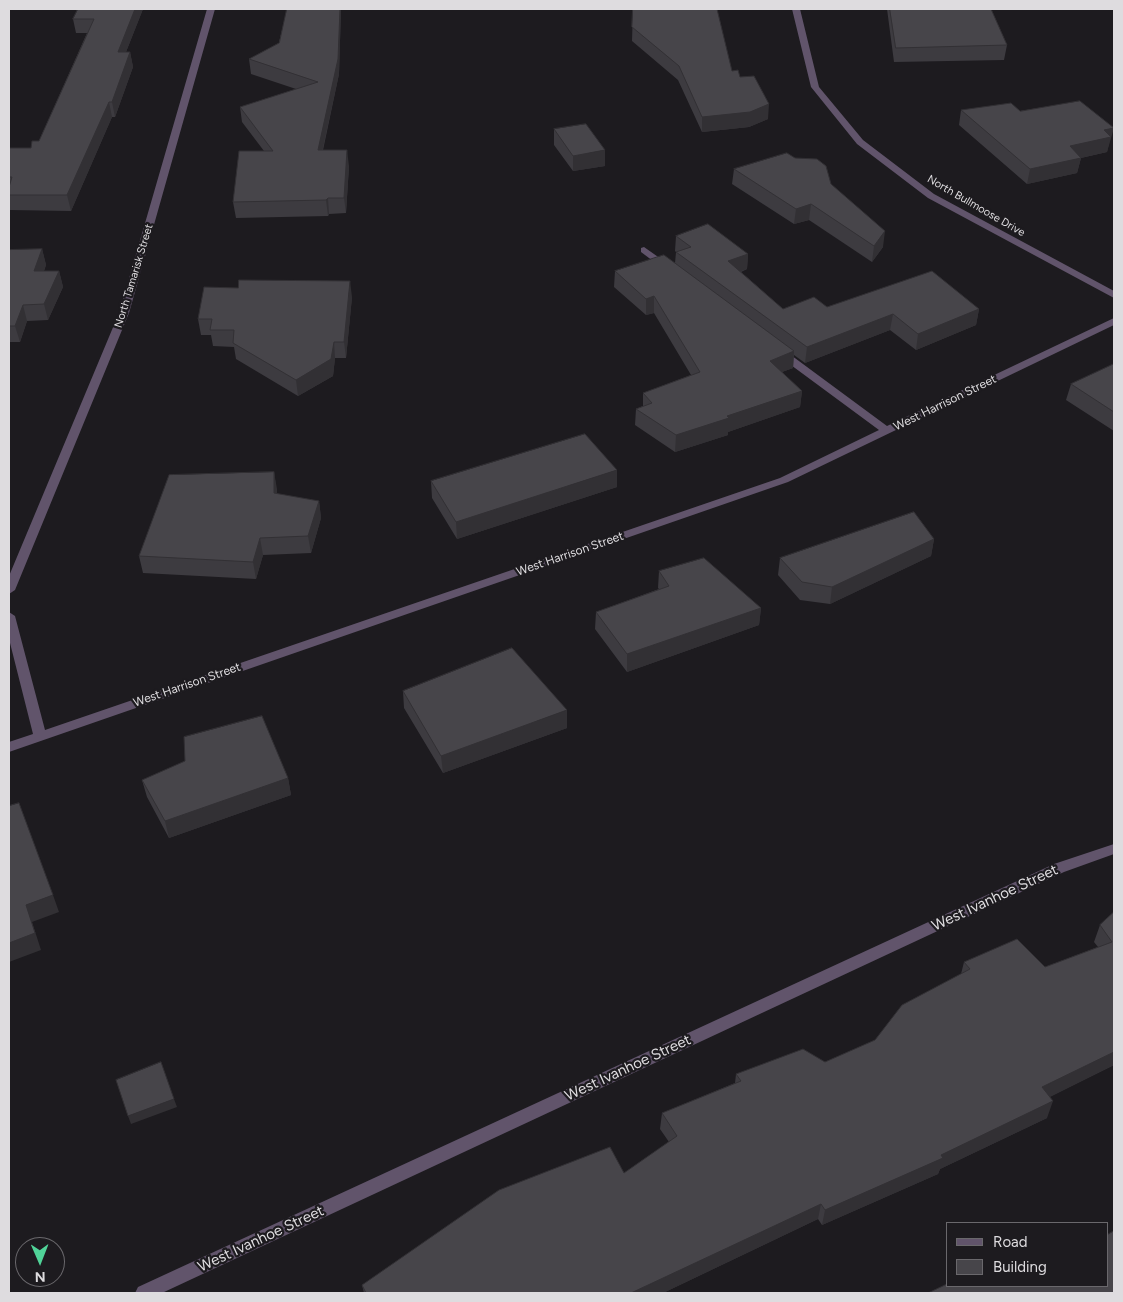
<!DOCTYPE html>
<style>
body{margin:0}
#map{position:relative;width:1123px;height:1302px;overflow:hidden;background:#1d1b1f;font-family:Figtree,sans-serif}
canvas{display:block}
.frame{position:absolute;inset:0;border:10px solid #dedcdf;pointer-events:none}
.legend{position:absolute;left:946px;top:1222px;width:162px;height:65px;box-sizing:border-box;background:#1d1b1f;border:1px solid #6a686c;margin:0;padding:6px 9px;list-style:none;font-size:15px;color:#dedcdf}
.legend li{display:flex;align-items:center;gap:10px;height:25px}
.legend b{width:25px;border:1px solid #6a686c}
.north{position:absolute;left:15px;top:1237px;width:50px;height:50px;box-sizing:border-box;background:#1d1b1f;border:1px solid #6a686c;border-radius:50%;rotate:179deg;font-size:14px;font-weight:700;line-height:20px;text-align:center;color:#dedcdf}
.north::after{content:'';display:block;margin:auto;width:18px;height:22px;background:#50d398;clip-path:polygon(50% 0,100% 100%,50% 72%,0 100%)}
</style>
<div id="map">
<canvas width="1123" height="1302"></canvas>
<div class="frame"></div>
<ul class="legend">
<li><b style="height:6px;background:#61546b"></b>Road</li>
<li><b style="height:14px;background:#47454a"></b>Building</li>
</ul>
<div class="north">N</div>
</div>
<script>
const ctx = document.querySelector('canvas').getContext('2d');
ctx.lineJoin = 'round';
function paint(path, color) { ctx.fillStyle = color; ctx.fill(path, 'evenodd'); }
function stroke(path, color, width, dash) { ctx.strokeStyle = color; ctx.lineWidth = width; ctx.lineCap = dash ? 'butt' : 'round'; ctx.setLineDash(dash || []); ctx.stroke(path); }
function drawText(font, color, halo, rows, align = 'center') {
  ctx.font = font + ' Figtree,sans-serif'; ctx.lineWidth = 4.5; ctx.setLineDash([]); ctx.textBaseline = 'middle'; ctx.strokeStyle = halo; ctx.fillStyle = color; for (const [text, x, y, turn = 0] of rows) {
    ctx.save(); ctx.translate(x, y); ctx.rotate((+turn || 0) * Math.PI / 180); ctx.textAlign = isNaN(turn) ? turn : align; if (halo) ctx.strokeText(text, 0, 0); ctx.fillText(text, 0, 0); ctx.restore();
  }
}
paint(new Path2D(`
 M 207,9 L 215,9 L 129,313 L 15,590 L 9,594 L 9,576 L 119,313 Z
 M 792,9 L 800,9 L 819,87 L 863,140 L 934,194 L 1114,291 L 1114,298 L 928,198 L 857,144 L 811,87 Z
 M 644,247 L 671,266 L 671,270 L 665,270 L 641,252 L 641,248 Z
 M 1114,318 L 1114,325 L 788,482 L 9,752 L 9,742 L 33,734 L 9,639 L 9,612 L 15,616 L 45,730 L 780,478 L 879,430 L 776,354 L 776,350 L 784,350 L 887,426 Z
 M 1114,844 L 1114,854 L 1064,872 L 162,1293 L 135,1293 L 138,1287 L 1054,864 Z`), '#61546b');
paint(new Path2D(`
 M 143,9 L 126,52 L 130,52 L 133,67 L 115,117 L 112,117 L 71,211 L 10,210 L 9,204 L 9,148 L 31,148 L 39,141 L 87,33 L 76,33 L 73,19 Z
 M 287,9 L 341,9 L 339,74 L 323,150 L 349,166 L 346,213 L 329,214 L 328,216 L 236,218 L 233,202 L 264,151 L 242,122 L 240,107 L 296,89 L 251,74 L 249,59 L 279,43 Z
 M 633,9 L 732,71 L 740,77 L 768,119 L 749,127 L 702,132 L 678,80 L 632,41 Z
 M 887,9 L 991,9 L 1007,45 L 1004,60 L 894,62 Z
 M 961,110 L 1020,111 L 1110,143 L 1109,143 L 1107,152 L 1081,158 L 1077,173 L 1027,184 L 959,125 Z
 M 554,129 L 605,166 L 573,171 L 554,145 Z
 M 734,169 L 831,184 L 883,247 L 872,262 L 809,220 L 794,224 L 732,184 Z
 M 676,236 L 748,254 L 747,269 L 741,272 L 783,309 L 827,307 L 979,309 L 976,325 L 916,350 L 890,330 L 805,363 L 794,355 L 793,368 L 782,372 L 802,391 L 800,407 L 728,432 L 728,435 L 675,452 L 635,425 L 636,409 L 643,406 L 643,393 L 691,375 L 654,313 L 646,315 L 614,287 L 615,271 L 675,263 L 676,252 L 675,251 Z
 M 42,249 L 46,265 L 44,271 L 59,271 L 63,287 L 48,320 L 27,321 L 20,342 L 9,342 L 9,250 Z
 M 352,297 L 346,358 L 335,358 L 333,376 L 298,396 L 236,359 L 234,347 L 213,346 L 211,335 L 201,335 L 198,319 Z
 M 1114,364 L 1114,431 L 1066,400 L 1071,384 Z
 M 274,472 L 277,494 L 319,501 L 321,518 L 311,553 L 263,555 L 256,579 L 143,573 L 139,556 Z
 M 431,481 L 617,487 L 457,539 L 432,498 Z
 M 934,539 L 931,556 L 830,604 L 800,600 L 778,575 L 780,558 Z
 M 659,571 L 761,608 L 759,625 L 627,672 L 595,629 L 596,612 L 659,589 L 658,588 Z
 M 403,691 L 567,728 L 443,773 L 404,708 Z
 M 288,778 L 291,795 L 169,838 L 147,797 L 142,780 Z
 M 1114,912 L 1114,1065 L 1049,1097 L 1047,1118 L 940,1169 L 938,1174 L 822,1225 L 818,1219 L 663,1293 L 364,1293 L 362,1285 L 624,1173 L 669,1142 L 660,1129 L 662,1113 L 735,1083 L 736,1074 L 825,1062 L 875,1040 L 961,974 L 964,962 L 1045,967 L 1098,947 L 1094,942 L 1100,925 Z`), '#3d3b40');
paint(new Path2D(`
 M 135,9 L 143,9 L 120,67 L 118,52 Z
 M 340,9 L 341,9 L 339,74 L 319,166 L 318,150 Z
 M 130,52 L 133,67 L 115,117 L 112,102 Z
 M 109,102 L 112,117 L 71,211 L 67,195 Z
 M 769,104 L 768,119 L 749,127 L 702,132 L 702,117 Z
 M 1114,128 L 1107,152 L 1067,161 L 1070,146 L 1104,130 Z
 M 347,150 L 349,166 L 346,213 L 344,198 Z
 M 605,150 L 605,166 L 573,171 L 573,156 Z
 M 1081,158 L 1077,173 L 1027,184 L 1030,169 Z
 M 328,198 L 329,214 L 328,216 L 326,200 Z
 M 811,204 L 809,220 L 794,224 L 796,209 Z
 M 885,231 L 883,247 L 872,262 L 874,246 Z
 M 42,249 L 46,265 L 38,287 L 34,271 Z
 M 748,254 L 747,269 L 727,276 L 728,261 Z
 M 59,271 L 63,287 L 48,320 L 44,304 Z
 M 350,281 L 352,297 L 346,358 L 344,342 Z
 M 654,296 L 654,313 L 646,315 L 646,299 Z
 M 23,305 L 27,321 L 20,342 L 15,326 Z
 M 979,309 L 976,325 L 916,350 L 918,334 Z
 M 893,314 L 890,330 L 805,363 L 807,347 Z
 M 334,342 L 335,358 L 333,376 L 298,396 L 296,380 Z
 M 794,351 L 793,368 L 768,377 L 770,361 Z
 M 802,391 L 800,407 L 728,432 L 728,435 L 675,452 L 676,435 L 727,416 Z
 M 617,470 L 617,487 L 457,539 L 456,522 Z
 M 274,472 L 277,489 L 277,510 L 274,493 Z
 M 319,501 L 321,518 L 311,553 L 308,536 Z
 M 260,538 L 263,555 L 256,579 L 253,562 Z
 M 934,539 L 931,556 L 830,604 L 832,587 Z
 M 761,608 L 759,625 L 627,672 L 627,654 Z
 M 567,710 L 567,728 L 443,773 L 441,756 Z
 M 288,778 L 291,795 L 169,838 L 165,821 Z
 M 53,895 L 59,912 L 32,922 L 41,950 L 9,962 L 9,943 L 26,905 Z
 M 1114,1052 L 1114,1065 L 1036,1104 L 1042,1087 Z
 M 174,1099 L 177,1107 L 131,1124 L 128,1116 Z
 M 1053,1101 L 1047,1118 L 940,1169 L 938,1174 L 822,1225 L 825,1210 Z
 M 821,1204 L 818,1219 L 663,1293 L 631,1293 Z`), '#323034');
const building = new Path2D(`
 M 78,9 L 135,9 L 118,52 L 130,52 L 112,102 L 109,102 L 67,195 L 9,195 L 9,187 L 12,177 L 9,177 L 9,148 L 31,148 L 32,141 L 39,141 L 94,19 L 73,19 Z
 M 287,9 L 340,9 L 338,59 L 318,150 L 347,150 L 344,198 L 328,198 L 326,200 L 233,202 L 239,151 L 273,151 L 240,107 L 318,82 L 249,59 L 279,43 Z
 M 633,9 L 717,9 L 732,71 L 738,70 L 740,77 L 754,76 L 769,104 L 750,112 L 702,117 L 679,66 L 632,27 Z
 M 890,9 L 991,9 L 1007,45 L 896,48 Z
 M 1080,101 L 1114,128 L 1104,130 L 1111,137 L 1070,146 L 1081,158 L 1030,169 L 961,110 L 1011,103 L 1020,111 Z
 M 586,124 L 605,150 L 573,156 L 554,129 Z
 M 787,153 L 795,158 L 817,159 L 826,166 L 831,184 L 885,231 L 874,246 L 811,204 L 796,209 L 734,169 Z
 M 708,224 L 748,254 L 728,261 L 783,309 L 814,297 L 827,307 L 932,271 L 979,309 L 918,334 L 893,314 L 807,347 L 676,252 L 691,247 L 676,236 Z
 M 42,249 L 34,271 L 59,271 L 44,304 L 23,305 L 15,326 L 9,326 L 9,250 Z
 M 664,255 L 794,351 L 770,361 L 802,391 L 727,416 L 729,418 L 676,435 L 636,409 L 652,403 L 643,393 L 700,372 L 654,296 L 646,299 L 615,271 Z
 M 239,280 L 350,281 L 344,342 L 334,342 L 331,359 L 296,380 L 233,343 L 234,330 L 210,330 L 212,319 L 198,319 L 204,287 L 238,288 Z
 M 1114,364 L 1114,412 L 1071,384 Z
 M 585,434 L 617,470 L 456,522 L 431,481 Z
 M 274,472 L 274,493 L 319,501 L 308,536 L 260,538 L 253,562 L 139,556 L 169,475 Z
 M 914,512 L 934,539 L 832,587 L 802,582 L 780,558 Z
 M 704,558 L 761,608 L 627,654 L 596,612 L 669,586 L 659,571 Z
 M 512,648 L 567,710 L 441,756 L 403,691 Z
 M 262,716 L 288,778 L 165,821 L 142,780 L 185,761 L 184,737 Z
 M 19,803 L 53,895 L 26,905 L 35,933 L 9,943 L 9,806 Z
 M 1114,912 L 1114,1052 L 1042,1087 L 1053,1101 L 941,1155 L 943,1158 L 825,1210 L 821,1204 L 631,1293 L 366,1293 L 362,1285 L 499,1190 L 610,1147 L 624,1173 L 677,1136 L 662,1113 L 741,1081 L 736,1074 L 803,1049 L 825,1062 L 875,1040 L 902,1005 L 970,969 L 964,962 L 1017,939 L 1045,967 L 1112,942 L 1100,925 Z
 M 161,1062 L 174,1099 L 128,1116 L 116,1080 Z
 M 1114,1231 L 1114,1293 L 928,1293 L 947,1284 L 947,1286 L 1107,1286 L 1107,1235 Z`);
paint(building, '#47454a');
stroke(building, '#323034', 1);
drawText('11px', '#dedcdf', '#1d1b1f', [
 ["North Bullmoose Drive",976,206,30],
 ["North Tamarisk Street",134,276,-73]
]);
drawText('12px', '#dedcdf', '#1d1b1f', [
 ["West Harrison Street",945,403,-26],
 ["West Harrison Street",570,554,-19],
 ["West Harrison Street",187,685,-19]
]);
drawText('15px', '#dedcdf', '#1d1b1f', [
 ["West Ivanhoe Street",995,898,-25],
 ["West Ivanhoe Street",628,1068,-25],
 ["West Ivanhoe Street",261,1239,-25]
]);
</script>
